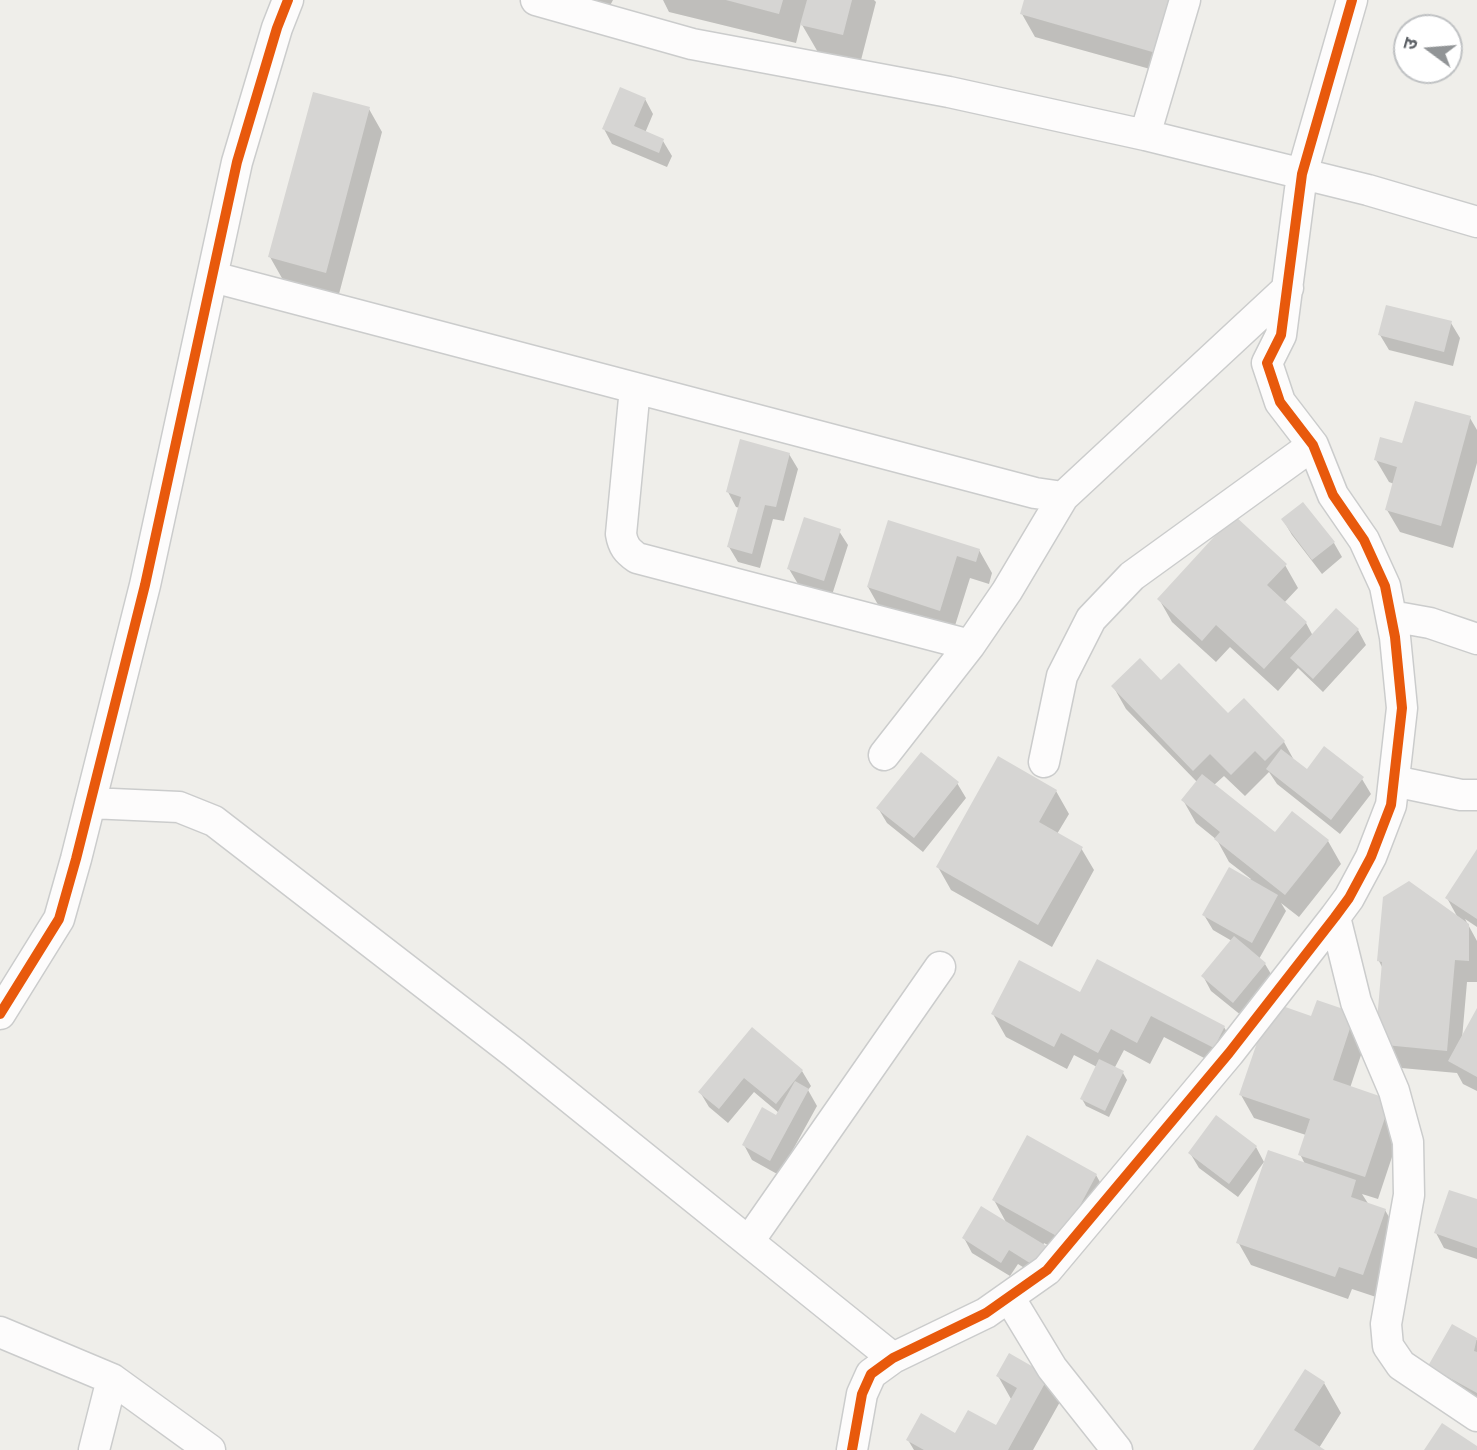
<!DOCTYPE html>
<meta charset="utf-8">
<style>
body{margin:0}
#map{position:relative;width:1477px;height:1450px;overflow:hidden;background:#efeeea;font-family:Commissioner,"Noto Sans Devanagari",sans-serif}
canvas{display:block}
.north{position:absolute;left:1393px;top:14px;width:70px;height:70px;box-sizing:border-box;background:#fff;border:2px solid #bfc1c3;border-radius:50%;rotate:286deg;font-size:19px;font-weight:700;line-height:28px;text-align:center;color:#5f6368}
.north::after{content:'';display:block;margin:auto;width:24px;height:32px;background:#919496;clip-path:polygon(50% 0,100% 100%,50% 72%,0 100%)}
</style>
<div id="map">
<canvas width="1477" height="1450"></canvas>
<div class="north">उ</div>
</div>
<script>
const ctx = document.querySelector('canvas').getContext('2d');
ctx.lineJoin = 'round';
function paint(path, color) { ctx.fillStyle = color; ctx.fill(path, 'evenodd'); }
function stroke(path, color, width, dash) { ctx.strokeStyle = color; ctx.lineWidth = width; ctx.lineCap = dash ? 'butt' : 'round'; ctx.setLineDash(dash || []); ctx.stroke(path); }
paint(new Path2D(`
 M 567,0 L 613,0 L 603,19 Z
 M 663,0 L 874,0 L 876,2 L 860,64 L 819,54 L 801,23 L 796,43 L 669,12 Z
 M 1026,0 L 1170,0 L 1168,74 L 1035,37 L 1022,14 Z
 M 645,99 L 653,114 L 645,133 L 663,141 L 672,156 L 667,167 L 612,144 L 604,129 Z
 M 369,109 L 382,132 L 339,294 L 283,280 L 270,257 Z
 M 1451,323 L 1460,338 L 1453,366 L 1389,350 L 1380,335 Z
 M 1470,418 L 1477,430 L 1477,463 L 1453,548 L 1400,532 L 1387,510 L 1394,484 L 1389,482 L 1376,460 L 1404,445 Z
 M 789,454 L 798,469 L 784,521 L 773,519 L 760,568 L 738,562 L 729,547 L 740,508 L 736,507 L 728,492 Z
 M 1283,520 L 1334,543 L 1342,557 L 1322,574 L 1292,535 Z
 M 889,522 L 979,550 L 992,573 L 989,584 L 970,578 L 953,632 L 881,610 L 868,587 Z
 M 839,531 L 848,545 L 832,595 L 798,584 L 789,569 Z
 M 1285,565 L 1298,588 L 1284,603 L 1306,623 L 1313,636 L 1358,630 L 1366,645 L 1323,692 L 1298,668 L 1278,691 L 1230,647 L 1216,662 L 1172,622 L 1159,599 Z
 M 1161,683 L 1284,742 L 1295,762 L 1307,771 L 1362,779 L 1371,794 L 1340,834 L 1277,784 L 1269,772 L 1245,796 L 1224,776 L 1214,785 L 1276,834 L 1328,841 L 1341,864 L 1299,917 L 1281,903 L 1286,911 L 1259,959 L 1265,964 L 1274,979 L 1242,1016 L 1211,991 L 1203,976 L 1232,941 L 1213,930 L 1204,915 L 1251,879 L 1229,862 L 1217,840 L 1196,823 L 1183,800 L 1197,782 L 1126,709 L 1113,686 Z
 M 957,783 L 966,798 L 923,852 L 887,823 L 878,808 Z
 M 1056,791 L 1069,814 L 1057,834 L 1081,848 L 1094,870 L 1052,947 L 951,890 L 938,867 Z
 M 1477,852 L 1477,927 L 1465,919 L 1477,941 L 1477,982 L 1467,982 L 1462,1039 L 1477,1011 L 1477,1091 L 1463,1084 L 1457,1073 L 1390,1067 L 1383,969 L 1379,961 L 1458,918 L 1447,898 Z
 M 1080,994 L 1224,1027 L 1237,1050 L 1227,1070 L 1164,1037 L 1150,1064 L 1124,1050 L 1114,1069 L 1123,1073 L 1127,1080 L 1109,1117 L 1086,1106 L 1082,1099 L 1097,1067 L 1074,1055 L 1067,1069 L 1006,1037 L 993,1014 Z
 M 1318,1002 L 1367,1037 L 1350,1088 L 1403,1124 L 1378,1199 L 1362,1194 L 1369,1205 L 1385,1210 L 1398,1233 L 1376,1297 L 1352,1289 L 1348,1299 L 1251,1265 L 1238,1242 L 1305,1164 L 1300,1154 L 1306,1135 L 1254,1118 L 1241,1095 L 1312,1018 Z
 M 752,1029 L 802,1071 L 811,1086 L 808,1090 L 817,1106 L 779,1175 L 752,1160 L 744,1145 L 779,1113 L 754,1092 L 728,1123 L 709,1107 L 700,1092 Z
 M 1256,1147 L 1264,1162 L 1238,1197 L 1199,1168 L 1190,1153 Z
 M 1096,1175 L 1109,1198 L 1075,1260 L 1044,1243 L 1043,1246 L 1050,1284 L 1018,1264 L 1010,1276 L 972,1253 L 964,1238 L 1007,1224 L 994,1200 Z
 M 1477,1201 L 1477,1259 L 1444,1248 L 1436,1233 Z
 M 1452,1326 L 1477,1340 L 1477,1407 L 1430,1366 Z
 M 998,1376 L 1048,1377 L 1061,1400 L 1033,1450 L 914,1450 L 908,1440 L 956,1436 L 997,1428 L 1011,1399 Z
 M 1324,1383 L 1341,1413 L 1319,1448 L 1321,1450 L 1255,1450 Z`), '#0003');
paint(new Path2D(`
 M 726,0 L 783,0 L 779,14 Z
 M 807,0 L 852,0 L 843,35 L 800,25 Z
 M 1024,0 L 1171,0 L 1156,53 L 1020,14 Z
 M 620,87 L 646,98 L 634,126 L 664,139 L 659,153 L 602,129 Z
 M 313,92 L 370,107 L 326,273 L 268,257 Z
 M 1386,305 L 1452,321 L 1444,352 L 1378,335 Z
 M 1415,401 L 1471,416 L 1441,526 L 1385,510 L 1397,467 L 1374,460 L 1380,437 L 1402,443 Z
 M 740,439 L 790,453 L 776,507 L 765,505 L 752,554 L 727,547 L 741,497 L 726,492 Z
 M 1303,502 L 1335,542 L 1312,560 L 1281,519 Z
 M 1234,515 L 1287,564 L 1267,585 L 1307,622 L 1264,669 L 1216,625 L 1202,641 L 1157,599 Z
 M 804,517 L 841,529 L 824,581 L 787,569 Z
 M 888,520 L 980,549 L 976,562 L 957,556 L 940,611 L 867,587 Z
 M 1336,608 L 1359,629 L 1313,679 L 1290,658 Z
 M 1140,658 L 1161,680 L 1179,663 L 1228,713 L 1244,698 L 1285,741 L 1265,761 L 1255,751 L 1231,775 L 1210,754 L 1193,771 L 1111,686 Z
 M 1324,746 L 1364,777 L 1331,820 L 1266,769 L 1281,749 L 1307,769 Z
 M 921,752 L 959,782 L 914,838 L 876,808 Z
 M 998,756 L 1057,790 L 1039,822 L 1083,847 L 1038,925 L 936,867 Z
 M 1202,774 L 1275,832 L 1292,811 L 1329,840 L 1285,895 L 1214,839 L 1220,832 L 1181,800 Z
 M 1477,849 L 1477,919 L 1445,898 Z
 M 1229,867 L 1278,895 L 1252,943 L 1202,915 Z
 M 1409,881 L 1469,924 L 1469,961 L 1455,960 L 1447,1051 L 1375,1044 L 1382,962 L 1377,961 L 1383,897 Z
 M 1234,936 L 1266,963 L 1233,1003 L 1201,976 Z
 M 1097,959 L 1225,1026 L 1214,1048 L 1151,1016 L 1137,1043 L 1111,1029 L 1098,1053 L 1061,1033 L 1054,1047 L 991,1014 L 1019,960 L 1080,992 Z
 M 1317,1000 L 1355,1013 L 1333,1080 L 1391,1100 L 1365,1177 L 1298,1155 L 1310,1119 L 1239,1095 L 1271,1002 L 1311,1016 Z
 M 1477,1008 L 1477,1077 L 1448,1061 Z
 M 752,1027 L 803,1070 L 776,1104 L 744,1078 L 719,1109 L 698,1092 Z
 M 1099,1059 L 1124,1071 L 1105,1111 L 1080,1099 Z
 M 795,1081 L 809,1089 L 770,1161 L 742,1145 L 762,1107 L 776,1115 Z
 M 1216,1115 L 1257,1146 L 1229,1184 L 1188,1153 Z
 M 1027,1135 L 1097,1174 L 1062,1239 L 992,1200 Z
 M 1268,1150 L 1356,1180 L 1351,1197 L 1386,1209 L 1363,1275 L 1339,1267 L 1335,1277 L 1236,1243 Z
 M 1449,1190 L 1477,1199 L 1477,1248 L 1434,1233 Z
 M 981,1206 L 1053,1250 L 1041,1270 L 1009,1250 L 1001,1263 L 962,1238 Z
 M 1452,1324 L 1477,1338 L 1474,1351 L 1477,1352 L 1477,1393 L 1428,1366 Z
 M 1009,1353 L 1049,1376 L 1008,1450 L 924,1450 L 906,1440 L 921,1413 L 955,1433 L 968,1410 L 996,1425 L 1017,1388 L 996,1376 Z
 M 1305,1369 L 1325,1382 L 1294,1430 L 1325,1450 L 1253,1450 Z
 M 1442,1423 L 1477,1446 L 1477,1450 L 1424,1450 Z`), '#d6d5d3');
const street = new Path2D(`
 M 536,0 L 692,44 L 949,92 L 1145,135 L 1368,190 L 1477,222
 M 1145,135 L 1185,0
 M 213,277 L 1035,493 L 1063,497
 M 635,388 L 621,534 C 623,546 627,551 637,558 L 970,645
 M 1391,616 L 1430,623 L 1477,639
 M 884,755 L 970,645 L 1007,591 L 1063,497 L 1288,288
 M 1044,762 L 1062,676 L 1091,619 L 1132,576 L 1313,445
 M 1394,781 L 1461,795 L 1477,795
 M 90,803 L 179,807 L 214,821 L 513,1052 L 893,1358
 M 1335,917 L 1356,1002 L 1394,1091 L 1408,1142 L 1409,1195 L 1386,1324 L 1388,1346 L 1401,1365 L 1477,1416
 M 0,1014 L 59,919 L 76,859 L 145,585 L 237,162 L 277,28 L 288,0
 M 749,1241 L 940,967
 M 1009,1297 L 1052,1368 L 1117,1450
 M 0,1332 L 112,1379 L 210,1450
 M 94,1450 L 112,1379
 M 852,1450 L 862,1394 L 871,1374 L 893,1358 L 986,1313 L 1047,1270 L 1229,1053 L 1335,917 L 1349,898 L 1371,857 L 1391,805 L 1402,708 L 1395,637 L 1385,586 L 1364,540 L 1333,495 L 1313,445 L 1280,402 L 1267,363 L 1281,335 L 1302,174 L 1352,0`);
stroke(street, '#cbcccc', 33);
stroke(street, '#fdfcfc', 30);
stroke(new Path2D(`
 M 0,1014 L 59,919 L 76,859 L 145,585 L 237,162 L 277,28 L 288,0
 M 852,1450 L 862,1394 L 871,1374 L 893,1358 L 986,1313 L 1047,1270 L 1229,1053 L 1335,917 L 1349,898 L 1371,857 L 1391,805 L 1402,708 L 1395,637 L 1385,586 L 1364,540 L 1333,495 L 1313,445 L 1280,402 L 1267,363 L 1281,335 L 1302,174 L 1352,0`), '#e8590c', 10);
</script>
